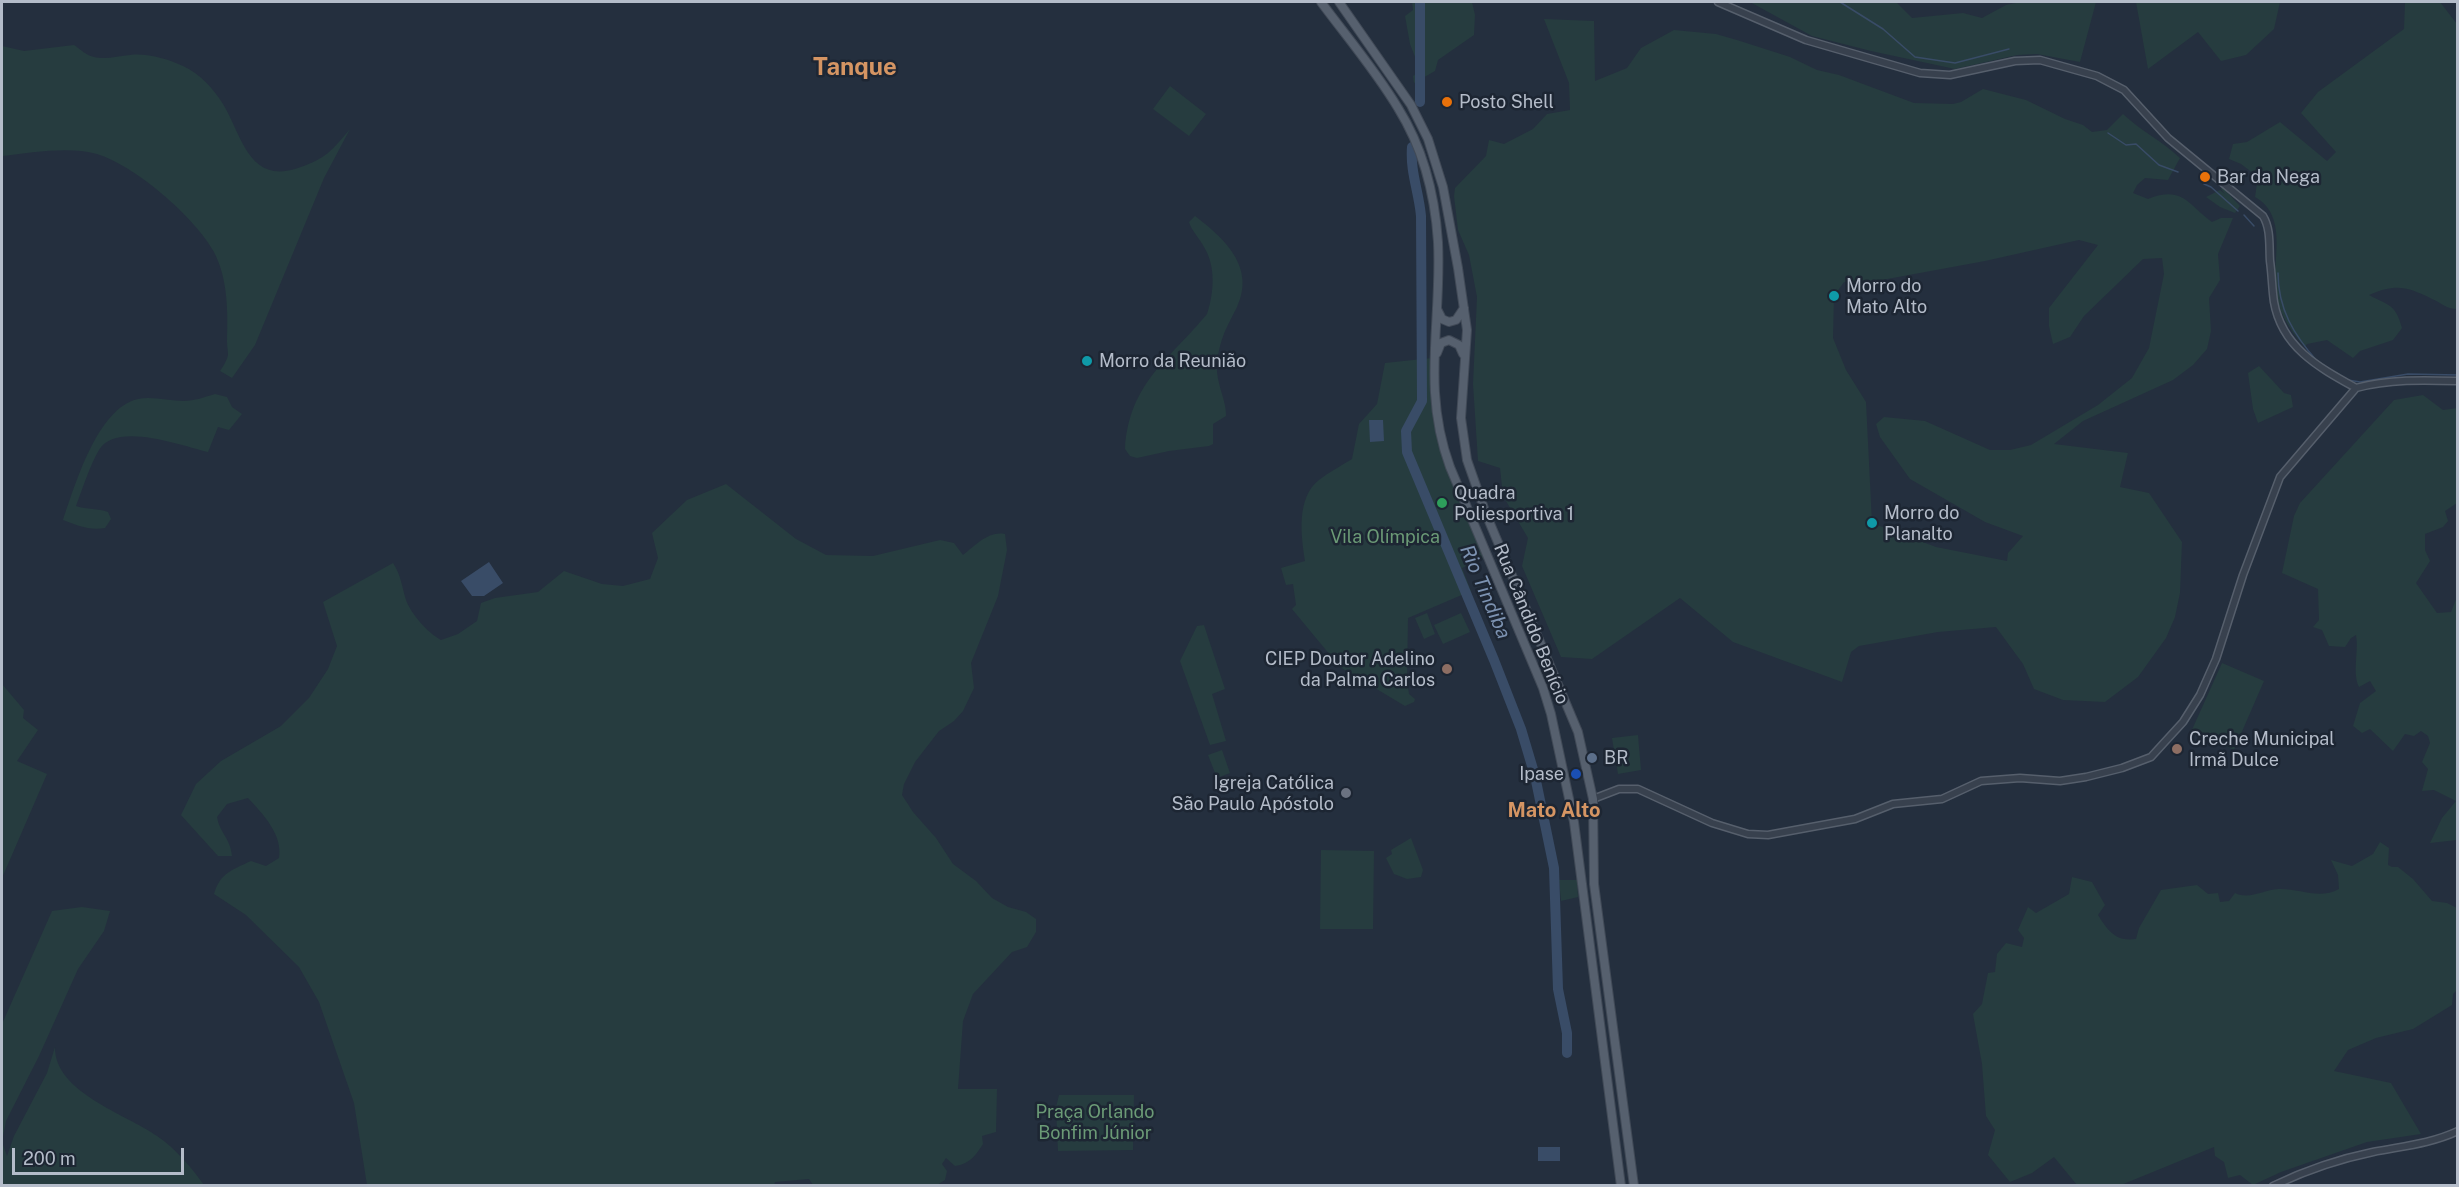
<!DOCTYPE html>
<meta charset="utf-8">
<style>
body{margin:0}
#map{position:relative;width:2459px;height:1187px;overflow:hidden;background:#242f3e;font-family:"Public Sans",sans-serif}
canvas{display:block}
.frame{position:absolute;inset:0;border:3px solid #b4bcc9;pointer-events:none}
.scale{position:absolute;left:12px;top:1148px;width:172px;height:27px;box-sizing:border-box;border:3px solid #b4bcc9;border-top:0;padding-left:8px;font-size:18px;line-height:21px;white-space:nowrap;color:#b4bcc9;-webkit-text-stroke:4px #1d2633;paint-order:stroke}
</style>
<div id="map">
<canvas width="2459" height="1187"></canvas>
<div class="frame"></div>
<div class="scale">200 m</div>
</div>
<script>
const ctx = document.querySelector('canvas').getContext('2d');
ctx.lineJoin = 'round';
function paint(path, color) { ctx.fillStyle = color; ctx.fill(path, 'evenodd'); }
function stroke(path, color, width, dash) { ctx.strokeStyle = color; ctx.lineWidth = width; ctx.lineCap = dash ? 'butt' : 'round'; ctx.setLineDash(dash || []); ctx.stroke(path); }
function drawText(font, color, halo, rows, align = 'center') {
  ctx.font = font + ' "Public Sans",sans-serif'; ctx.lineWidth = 5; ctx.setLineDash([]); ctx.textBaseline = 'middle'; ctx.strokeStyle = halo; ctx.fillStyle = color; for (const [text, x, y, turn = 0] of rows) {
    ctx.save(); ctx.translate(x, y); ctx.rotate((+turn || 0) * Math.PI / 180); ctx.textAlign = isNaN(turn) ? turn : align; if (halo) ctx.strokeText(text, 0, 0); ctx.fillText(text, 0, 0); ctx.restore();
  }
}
paint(new Path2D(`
 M 1412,2 L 1472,2 L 1475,15 L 1474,35 L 1438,60 L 1435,71 L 1414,83 L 1413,76 L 1417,73 L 1417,62 L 1410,44 L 1405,16 L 1413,10 Z
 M 1750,2 L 1896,2 L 1912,18 L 1963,13 L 1982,18 L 2006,5 L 2021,2 L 2096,2 L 2080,62 L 2037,54 L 2017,55 L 1955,69 L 1871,51 L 1812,36 Z
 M 2136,2 L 2280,2 L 2274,29 L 2246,55 L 2221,61 L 2198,32 L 2148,69 Z
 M 2405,2 L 2440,2 L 2457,24 L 2457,309 C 2446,309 2442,303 2432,299 C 2406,286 2395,284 2369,295 C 2389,306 2395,303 2402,328 L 2393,340 L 2360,351 L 2353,358 L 2327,340 L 2307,344 L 2305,347 C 2291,332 2277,310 2275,289 C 2273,260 2288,215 2255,197 L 2258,177 L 2241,164 L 2229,159 L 2233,144 L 2247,142 L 2280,122 L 2327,161 L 2336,152 L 2301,113 L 2318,92 L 2404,29 Z
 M 1544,19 L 1594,21 L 1595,81 L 1627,68 L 1641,48 L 1674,30 L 1716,34 L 1737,40 L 1790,57 L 1817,70 L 1839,75 L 1914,103 L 1953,104 L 1961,102 L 1983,89 L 2026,100 L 2065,119 L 2083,125 L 2092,132 L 2107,130 L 2123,114 C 2141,131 2162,141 2180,158 L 2168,180 L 2145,178 L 2137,185 L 2133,193 L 2148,199 C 2183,185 2188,205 2212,222 L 2221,218 L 2233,218 L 2218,254 L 2220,280 L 2209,298 L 2211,331 L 2207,349 L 2193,365 L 2173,380 L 2083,421 L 2054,444 L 2128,453 L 2120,487 L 2149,493 L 2182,542 L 2180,593 L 2175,617 L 2166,638 L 2138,677 L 2105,702 L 2063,700 L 2034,689 L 2023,664 L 1996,627 L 1938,632 L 1859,646 L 1851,652 L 1842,682 L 1733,642 L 1680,598 L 1592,659 L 1561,657 L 1522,566 L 1528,538 L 1503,496 L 1500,468 L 1478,461 L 1473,384 L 1477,297 L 1469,255 L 1458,230 L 1454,196 L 1455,188 L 1486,156 L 1489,140 L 1504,144 L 1533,129 L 1547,114 L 1570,110 L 1569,83 ZM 2079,240 L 2098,245 L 2049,308 L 2049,326 L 2053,344 L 2070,337 L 2084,316 L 2143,259 L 2162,258 L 2164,274 L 2149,348 L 2132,378 L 2098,405 L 2031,445 L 2010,450 L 1990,450 L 1925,421 L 1884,417 L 1876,424 L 1880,437 L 1910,479 L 1985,522 L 2023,536 L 2008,553 L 2007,561 L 1936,547 L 1872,523 L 1866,402 L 1846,370 L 1833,338 L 1834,296 L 1844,282 L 1860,284 L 1985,261 Z
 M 74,45 C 80,49 87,56 94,57 C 105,60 119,56 130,55 C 148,53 167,59 183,66 C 200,74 213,88 223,104 C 241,133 248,183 295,169 C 307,165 318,161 328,153 C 336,146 343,137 350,129 L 324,178 L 255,345 L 232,378 L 220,371 C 223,367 227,360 228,355 C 228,351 227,346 227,341 C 228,312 228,279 214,252 C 195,217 134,165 97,154 C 68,146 31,153 2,156 L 2,46 L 24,51 Z
 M 1170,86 L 1206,114 L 1189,136 L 1153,109 Z
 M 2222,187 L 2240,206 L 2235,213 L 2220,207 L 2206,197 L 2220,190 L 2225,194 L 2221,189 Z
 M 1195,216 C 1224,238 1256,267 1237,307 C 1226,329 1221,336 1217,362 C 1215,382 1227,401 1226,416 L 1213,424 L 1213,444 L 1209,446 L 1169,451 L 1137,458 L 1130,456 L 1125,449 C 1129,383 1169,360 1207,314 C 1214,293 1216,266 1204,247 C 1200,239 1191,230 1189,222 Z
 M 1432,358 L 1442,450 L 1463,509 L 1484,558 L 1462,568 L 1471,591 L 1408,618 L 1407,681 L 1409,694 L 1415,699 L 1414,702 L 1405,706 L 1340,667 L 1292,609 L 1296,605 L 1293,584 L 1286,585 L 1281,568 L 1305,561 C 1301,536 1296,498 1319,480 C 1329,472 1341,466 1352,459 L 1359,424 L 1377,404 L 1385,363 Z
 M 2259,366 L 2284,393 L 2291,395 L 2293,407 L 2258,423 L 2253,409 L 2248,373 Z
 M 215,394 L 227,397 L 232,407 L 242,414 L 229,430 L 218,427 L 208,452 C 182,446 116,421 99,450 C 89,467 83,488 76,506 C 87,510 98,508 108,512 L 111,519 L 105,528 C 90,531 76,525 63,520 C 75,486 97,408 138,399 C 152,396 169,401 184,401 C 194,401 205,397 215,394 Z
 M 2423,395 L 2443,410 L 2458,408 L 2457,503 L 2445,511 L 2448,521 L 2443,527 L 2425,534 L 2425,550 L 2430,561 L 2416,583 L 2437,613 L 2451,612 L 2457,597 L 2457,840 L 2430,843 L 2442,818 L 2456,801 L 2434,790 L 2422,791 L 2428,769 L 2422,762 L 2430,743 L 2428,736 L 2421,731 L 2414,736 L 2405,734 L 2393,751 L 2370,729 L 2362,733 L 2353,726 L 2360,703 L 2376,691 L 2370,681 L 2359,687 C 2352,673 2359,651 2356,635 L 2351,638 L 2345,647 L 2329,646 L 2322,630 L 2313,627 L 2319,620 L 2318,589 L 2282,573 L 2294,516 L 2300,503 L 2394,400 Z
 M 726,484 L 796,539 L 826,555 L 873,556 L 940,540 L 954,543 L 963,555 C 976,545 988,531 1005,534 L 1007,550 L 998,596 L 971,663 L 974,688 L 963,711 L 954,721 L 939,731 L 915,762 L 904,784 L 902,795 L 913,812 L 936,838 L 953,864 L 976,881 L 992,898 L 1008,907 L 1026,912 L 1036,919 L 1036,932 L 1027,947 L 1012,952 L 973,994 L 963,1021 L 958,1089 L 997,1089 L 996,1132 L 982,1136 L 983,1144 C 976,1155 970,1164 955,1166 L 946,1158 L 942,1164 L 947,1171 L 945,1180 L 937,1185 L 813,1185 L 809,1179 L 775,1182 L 774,1186 L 367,1185 L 354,1103 L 319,1002 L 299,967 L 246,915 L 214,894 C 220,873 232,870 251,861 L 266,866 L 279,858 C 283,835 263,814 248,798 L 227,804 L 217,817 C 220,834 230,837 232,856 L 218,856 L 181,815 L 196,784 L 221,761 L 281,726 L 309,698 L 328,669 L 337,646 L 323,602 L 393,563 C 401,575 402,587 406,600 C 411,614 428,633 441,640 L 458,634 L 477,621 L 481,603 L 495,598 L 538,592 L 564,571 L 602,584 L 623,586 L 650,579 L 658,558 L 652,533 L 687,500 Z
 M 1427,613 L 1435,634 L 1424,639 L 1415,618 Z
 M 1461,613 L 1470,632 L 1443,644 L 1434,625 Z
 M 1204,625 L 1225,689 L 1212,694 L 1226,741 L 1210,745 L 1180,661 L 1197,626 Z
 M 2222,663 L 2264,681 L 2234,750 L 2191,732 Z
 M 2,684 L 24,710 L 23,718 L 38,730 L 17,761 L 47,774 L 2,878 Z
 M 1638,735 L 1641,770 L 1618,774 L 1612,738 Z
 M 1222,750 L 1230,773 L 1217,778 L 1208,755 Z
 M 1411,838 L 1423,870 L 1421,877 L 1407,879 L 1394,874 L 1386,858 L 1392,854 L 1391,850 Z
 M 2380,842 L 2389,848 L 2388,865 L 2392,867 L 2398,867 L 2413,879 L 2432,901 L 2447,903 L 2457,908 L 2457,990 L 2453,994 L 2452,1005 L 2413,1029 L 2376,1038 L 2348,1050 L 2334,1071 L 2391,1083 L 2421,1134 L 2367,1142 L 2281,1172 L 2253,1185 L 2240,1175 L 2228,1178 L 2224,1162 L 2215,1156 L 2214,1147 L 2121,1185 L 2077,1185 L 2054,1157 L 2032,1173 L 2010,1182 L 1988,1155 L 1995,1130 L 1986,1116 L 1982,1064 L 1973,1014 L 1982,1004 L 1988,973 L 1995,972 L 1997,954 L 2006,943 L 2022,947 L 2024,938 L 2018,930 L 2028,907 L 2036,913 L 2069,894 L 2072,877 L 2092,882 L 2105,905 L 2098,915 C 2108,931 2116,942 2136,939 L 2139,928 L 2161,890 L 2197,885 L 2208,894 L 2218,893 L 2220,902 L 2229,901 L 2235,893 C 2249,900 2264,890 2278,889 C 2299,888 2319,900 2339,889 L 2338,875 L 2331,860 L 2352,866 L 2373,854 Z
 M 1321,850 L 1374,851 L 1373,929 L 1320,929 Z
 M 1559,880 L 1577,880 L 1578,897 L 1561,901 Z
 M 82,907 L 110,911 L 104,931 L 78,969 L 39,1056 L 6,1121 L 2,1142 L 7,1156 L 14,1136 L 47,1073 L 55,1047 C 54,1092 126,1114 157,1136 C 176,1149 191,1167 204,1185 L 2,1185 L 2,1024 L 52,911 Z
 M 1059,1095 L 1134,1095 L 1133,1150 L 1058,1151 L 1056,1107 Z`), '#263c3f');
paint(new Path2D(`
 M 1369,420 L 1383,420 L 1384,441 L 1370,442 Z
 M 489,562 L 503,583 L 484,596 L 472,596 L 461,581 Z
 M 1538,1147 L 1560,1147 L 1560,1161 L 1538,1161 Z`), '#394c67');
stroke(new Path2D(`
 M 1840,2 L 1883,29 L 1915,57 L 1955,63 L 2009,49
 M 2108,133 L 2126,145 L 2136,144 L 2159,165 L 2178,172
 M 2204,184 L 2211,187 L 2238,211
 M 2244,215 L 2254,226
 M 2278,273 C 2278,309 2294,335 2317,361
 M 2348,380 L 2360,382 L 2408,374 L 2458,375`), '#394c67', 1.5);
stroke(new Path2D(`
 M 1420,102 L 1420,2
 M 1412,147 C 1410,172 1419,192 1421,216 L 1422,401 L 1406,431 L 1407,452 L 1494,660 L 1521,729 L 1535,776 L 1554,868 L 1558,989 L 1567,1033 L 1567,1053`), '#394c67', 10);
const tertiary = new Path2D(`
 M 1718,2 L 1806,40 L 1920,73 L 1950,75 L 2015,61 L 2040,60 L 2097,76 L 2124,90 L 2168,138 L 2263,216 C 2271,229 2269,246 2270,261 C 2272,275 2272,289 2274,302 C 2282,348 2320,368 2356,388
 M 2356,388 C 2389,379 2423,380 2458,381
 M 1593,799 L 1619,789 L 1638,789 L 1712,823 L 1748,834 L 1768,835 L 1855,819 L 1893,804 L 1942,799 L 1981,781 L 2020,778 L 2060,781 L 2086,777 L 2122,768 L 2151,757 L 2183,722 L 2200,695 L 2216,659 L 2243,575 L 2280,477 L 2356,388
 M 2273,1186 C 2304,1171 2339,1159 2373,1152 C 2403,1146 2430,1144 2458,1131`);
const primary = new Path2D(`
 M 1321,2 C 1347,37 1376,71 1398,108 C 1423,148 1435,196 1438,242 C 1442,322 1421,388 1450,467 L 1543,688 L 1551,714 L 1574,822 L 1621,1186
 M 1339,2 L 1411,105 L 1428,139 L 1443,187 L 1458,268 L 1467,330 L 1461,418 L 1467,460 L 1486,514 L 1578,732 L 1593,799 L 1594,884 L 1634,1186
 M 1437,309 L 1442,319 L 1449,322 L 1456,320 L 1464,308
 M 1437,353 L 1441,343 L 1449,340 L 1459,345 L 1463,354`);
stroke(tertiary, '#565f6c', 9);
stroke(primary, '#414a57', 10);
stroke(tertiary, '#38414e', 6);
stroke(primary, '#56606e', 8);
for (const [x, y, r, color] of [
 [1447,102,6,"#e8710a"],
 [2205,177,6,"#e8710a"],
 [1834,296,6,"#0f9aa8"],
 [1087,361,6,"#0f9aa8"],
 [1442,503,6,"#2e9e5b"],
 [1872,523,6,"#0f9aa8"],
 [1447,669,6,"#8d6e63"],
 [2177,749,6,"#8d6e63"],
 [1592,758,6,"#5c6f8a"],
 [1576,774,6,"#1a4fb4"],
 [1346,793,6,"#6b7280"]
]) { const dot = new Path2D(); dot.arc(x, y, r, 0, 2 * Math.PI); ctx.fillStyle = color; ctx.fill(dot); stroke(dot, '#1d2633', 2); }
drawText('18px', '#b4bcc9', '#1d2633', [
 ["Posto Shell",1459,102],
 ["Bar da Nega",2217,177],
 ["Morro do",1846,286],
 ["Mato Alto",1846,307],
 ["Morro da Reunião",1099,361],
 ["Quadra",1454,493],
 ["Poliesportiva 1",1454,514],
 ["Morro do",1884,513],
 ["Planalto",1884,534],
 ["CIEP Doutor Adelino",1435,659,"right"],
 ["da Palma Carlos",1435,680,"right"],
 ["Creche Municipal",2189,739],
 ["Irmã Dulce",2189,760],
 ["BR",1604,758],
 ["Ipase",1564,774,"right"],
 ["Igreja Católica",1334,783,"right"],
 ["São Paulo Apóstolo",1334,804,"right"]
], 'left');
drawText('18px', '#6b9a76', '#1d2633', [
 ["Vila Olímpica",1385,537],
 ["Praça Orlando",1095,1112],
 ["Bonfim Júnior",1095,1133]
]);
drawText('18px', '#b4bcc9', '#1d2633', [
 ["Rua Cândido Benício",1531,624,68]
]);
drawText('italic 20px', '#7c92b1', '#1d2633', [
 ["Rio Tindiba",1485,592,67]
]);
drawText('bold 20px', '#d59563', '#1d2633', [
 ["Mato Alto",1554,811]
]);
drawText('bold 24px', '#d59563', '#1d2633', [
 ["Tanque",855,68]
]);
</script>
